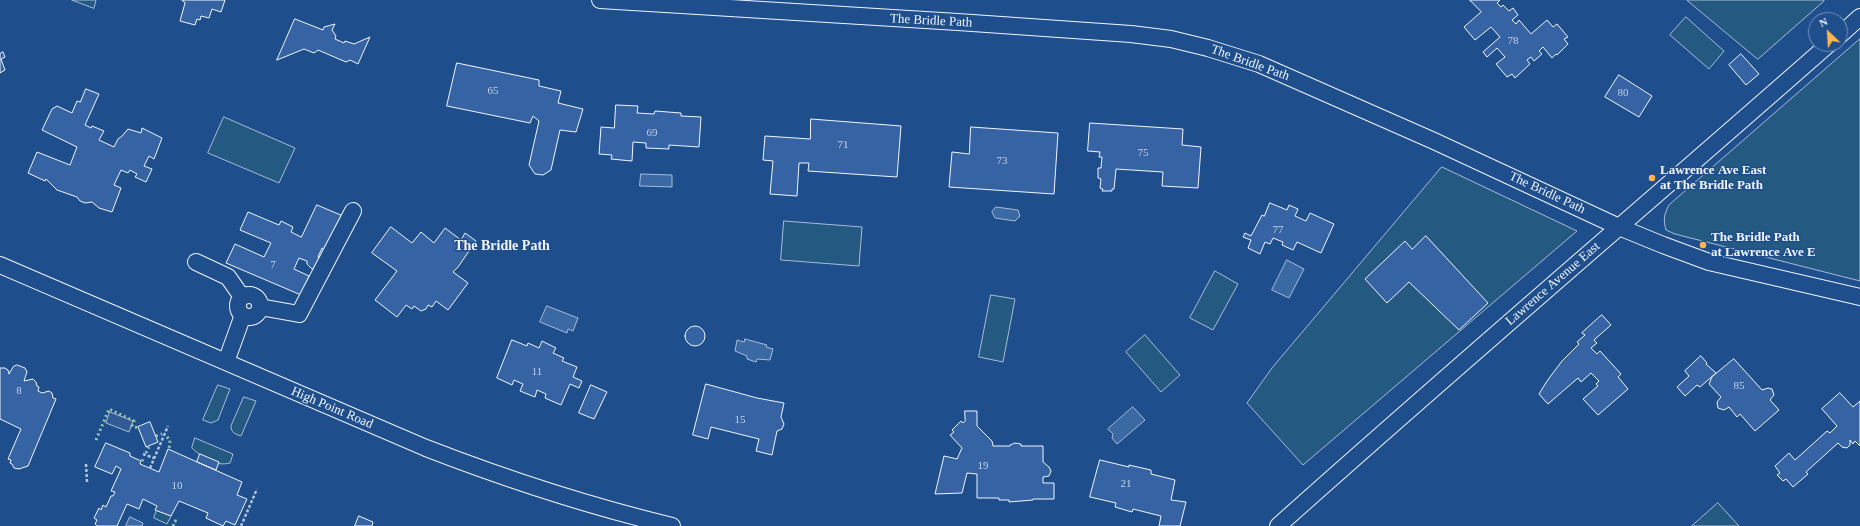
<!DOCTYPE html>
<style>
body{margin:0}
#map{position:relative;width:1860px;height:526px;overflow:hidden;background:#1f4e8c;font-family:Georgia,serif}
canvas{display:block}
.north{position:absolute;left:1808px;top:12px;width:40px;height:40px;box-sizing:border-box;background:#1f4e8c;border:1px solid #7391ba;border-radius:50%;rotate:335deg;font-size:11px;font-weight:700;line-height:16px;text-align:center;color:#f2f6ff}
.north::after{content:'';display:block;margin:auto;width:14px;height:18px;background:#ffb74d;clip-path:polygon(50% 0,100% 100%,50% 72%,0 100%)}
</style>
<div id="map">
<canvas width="1860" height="526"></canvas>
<div class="north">N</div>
</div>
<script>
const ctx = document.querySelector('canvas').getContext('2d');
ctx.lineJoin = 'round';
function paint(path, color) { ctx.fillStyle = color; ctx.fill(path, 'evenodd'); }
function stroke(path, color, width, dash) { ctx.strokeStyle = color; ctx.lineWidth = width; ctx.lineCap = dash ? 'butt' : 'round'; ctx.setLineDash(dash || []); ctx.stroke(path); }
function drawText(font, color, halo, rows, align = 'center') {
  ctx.font = font + ' Georgia,serif'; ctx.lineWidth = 3; ctx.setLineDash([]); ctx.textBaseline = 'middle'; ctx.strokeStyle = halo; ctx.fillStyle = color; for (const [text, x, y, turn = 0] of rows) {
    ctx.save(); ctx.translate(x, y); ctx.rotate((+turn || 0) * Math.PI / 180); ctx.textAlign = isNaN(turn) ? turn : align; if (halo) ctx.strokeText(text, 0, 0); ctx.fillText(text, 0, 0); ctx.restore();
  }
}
const green = new Path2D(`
 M 72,0 L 96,0 L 94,8 Z
 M 1687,0 L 1824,0 L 1824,1 L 1758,59 Z
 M 1686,17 L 1724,51 L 1709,69 L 1670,35 Z
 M 1860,39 L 1860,281 L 1675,234 L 1666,230 C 1663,220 1664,214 1669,205 Z
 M 224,117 L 295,148 L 279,183 L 208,153 Z
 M 1442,167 L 1577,231 L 1303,465 L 1247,403 L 1272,368 Z
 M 784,221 L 862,227 L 859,266 L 781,260 Z
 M 1215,271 L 1238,284 L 1213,330 L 1190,318 Z
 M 991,295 L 1015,299 L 1003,362 L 979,357 Z
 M 1145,335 L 1180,375 L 1161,392 L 1126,352 Z
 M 218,385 L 230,389 L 218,420 L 211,423 L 203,420 Z
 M 244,397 L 256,401 L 241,436 C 235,434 231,433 231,426 Z
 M 195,438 L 233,454 L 230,463 C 215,467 202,457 192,448 Z
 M 1718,503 L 1739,526 L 1692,526 Z
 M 157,510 L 171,516 L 167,524 L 154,518 Z`);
paint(green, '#245a82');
stroke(green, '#a8bbd7', 1);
const parking = new Path2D(`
 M 110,412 L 133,421 L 129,432 L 106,423 Z`);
paint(parking, '#305b95');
stroke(parking, '#a8bbd7', 1);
const water = new Path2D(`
 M 641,174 L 672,175 L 672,187 L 640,186 Z
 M 996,207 L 1018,210 L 1020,216 L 1015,221 L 995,218 L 992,212 Z
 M 1287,260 L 1304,269 L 1289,298 L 1272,290 Z
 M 547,306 L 578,318 L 573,331 L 568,329 L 567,333 L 540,322 Z
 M 745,339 L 767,345 L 766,347 L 773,349 L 770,360 L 757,359 L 756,362 L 747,359 L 747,356 L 735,351 L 737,340 L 744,342 Z
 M 1133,407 L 1145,420 L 1117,444 L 1112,438 L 1113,434 L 1108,429 Z
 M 130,517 L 143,523 L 142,526 L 126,526 Z`);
paint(water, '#3b69a3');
stroke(water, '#a8bbd7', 1);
const building = new Path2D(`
 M 182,0 L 225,0 L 221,12 L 212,9 L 209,18 L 201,16 L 200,20 L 197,19 L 195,25 L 180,21 L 185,3 Z
 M 1470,0 L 1500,0 L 1497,3 L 1501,7 L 1503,5 L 1509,11 L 1513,8 L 1518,15 L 1512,20 L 1516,24 L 1519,20 L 1531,34 L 1547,20 L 1553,27 L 1557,24 L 1568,37 L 1564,39 L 1568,44 L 1557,55 L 1556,54 L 1552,58 L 1543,47 L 1539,51 L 1542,54 L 1534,61 L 1531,57 L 1527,60 L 1530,64 L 1515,78 L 1512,74 L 1507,77 L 1496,64 L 1505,57 L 1497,48 L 1487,57 L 1483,52 L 1500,37 L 1491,27 L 1475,40 L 1464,27 L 1481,12 Z
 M 295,19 L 323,30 L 324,27 L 335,24 L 332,30 L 336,36 L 335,39 L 344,43 L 345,41 L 354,44 L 370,37 L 358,64 L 350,60 L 346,62 L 318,50 L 314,53 L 304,49 L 277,60 Z
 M 3,52 L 5,57 L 1,59 L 5,70 L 0,73 L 0,54 Z
 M 1741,54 L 1759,74 L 1746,85 L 1729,65 Z
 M 457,63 L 539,80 L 539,86 L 561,91 L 558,103 L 583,109 L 576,132 L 560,130 L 551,170 L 543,175 L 535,174 L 529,165 L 539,121 L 533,116 L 530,123 L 447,106 Z
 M 1619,75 L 1652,96 L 1639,117 L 1605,97 Z
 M 86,89 L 99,94 L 85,125 L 91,128 L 92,126 L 104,131 L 99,140 L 114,147 L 118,139 L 122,136 L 128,129 L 141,133 L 142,128 L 162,138 L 154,159 L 149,156 L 144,166 L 152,169 L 146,182 L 135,177 L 137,174 L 130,170 L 128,173 L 121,170 L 114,185 L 121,188 L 112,212 L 99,208 L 92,202 L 85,203 L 80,201 L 77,197 L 57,190 L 46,179 L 45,181 L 28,173 L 37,152 L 70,165 L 77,147 L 42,130 L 52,109 L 57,106 L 72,113 L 77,101 L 80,102 Z
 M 616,105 L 638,106 L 637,113 L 654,114 L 655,111 L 681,113 L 681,116 L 701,117 L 699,147 L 669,145 L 669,149 L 646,148 L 646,143 L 633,142 L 632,161 L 611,159 L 612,155 L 599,154 L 601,127 L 614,128 Z
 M 811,119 L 901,126 L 897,177 L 808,171 L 809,163 L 799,163 L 797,196 L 770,194 L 773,161 L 763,160 L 765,136 L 810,139 Z
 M 1090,123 L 1183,129 L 1182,145 L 1201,147 L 1198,188 L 1162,186 L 1163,172 L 1116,169 L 1114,189 L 1112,189 L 1112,191 L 1102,191 L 1103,189 L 1100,188 L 1101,179 L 1098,178 L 1098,168 L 1101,168 L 1102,157 L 1099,157 L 1100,152 L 1088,151 Z
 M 971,127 L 1058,133 L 1054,194 L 949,187 L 952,152 L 969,154 Z
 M 1270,203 L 1287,210 L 1289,205 L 1298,209 L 1295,216 L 1306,221 L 1310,213 L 1334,224 L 1321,253 L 1297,242 L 1293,250 L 1282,245 L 1283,242 L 1273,238 L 1270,244 L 1265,242 L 1260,254 L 1248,248 L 1251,240 L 1243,237 L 1245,233 L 1251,236 L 1262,215 L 1264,216 Z
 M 317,205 L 343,216 L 328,251 L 322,248 L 318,257 L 320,259 L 315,269 L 312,269 L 307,264 L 307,261 L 299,258 L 294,269 L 309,276 L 301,295 L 226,263 L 235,244 L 264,257 L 271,243 L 240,230 L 248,212 L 279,225 L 281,221 L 293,227 L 291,232 L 301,237 Z
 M 391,227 L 412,243 L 421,232 L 434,243 L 445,228 L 461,240 L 465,233 L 476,241 L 458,267 L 453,272 L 468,283 L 448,310 L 436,301 L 432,307 L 428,305 L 426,309 L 421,311 L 414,306 L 412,309 L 406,305 L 397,317 L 375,300 L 397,271 L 372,253 Z
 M 1426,236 L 1488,303 L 1459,330 L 1409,282 L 1387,303 L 1365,279 L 1405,241 L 1412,249 Z
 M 1602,315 L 1611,325 L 1594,340 L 1597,343 L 1591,348 L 1597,354 L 1600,351 L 1621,374 L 1618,377 L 1628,389 L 1598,415 L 1583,399 L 1598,386 L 1596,384 L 1599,381 L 1591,373 L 1581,382 L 1578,378 L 1548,404 L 1539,394 L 1547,381 L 1562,361 L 1579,344 L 1577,342 L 1585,335 L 1582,333 Z
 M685 336a10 10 0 1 1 20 0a10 10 0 1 1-20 0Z
 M 512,340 L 527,346 L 528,343 L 539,348 L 542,341 L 556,348 L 553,353 L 564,358 L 562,361 L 577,367 L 573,377 L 582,381 L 579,388 L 570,384 L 561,405 L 545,398 L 546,394 L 537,390 L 535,397 L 520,391 L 523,384 L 514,380 L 512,385 L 497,378 Z
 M 1701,356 L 1707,363 L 1706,364 L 1716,373 L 1700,387 L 1697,385 L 1685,396 L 1677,387 L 1689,376 L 1685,371 Z
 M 1734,359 L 1762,390 L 1768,388 L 1772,389 L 1774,395 L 1770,400 L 1779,410 L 1755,431 L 1740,414 L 1737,417 L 1729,407 L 1724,410 L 1718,408 L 1717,402 L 1721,397 L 1709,384 L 1712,377 Z
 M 17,365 L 25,368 L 27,372 L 24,381 L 33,379 L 36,382 L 37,386 L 39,387 L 38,391 L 42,393 L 49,391 L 52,393 L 53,398 L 56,399 L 28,466 L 19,469 L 14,468 L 12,464 L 10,463 L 11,460 L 8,459 L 21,429 L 0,419 L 0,368 L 5,368 L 8,370 L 9,374 L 13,367 Z
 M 706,384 L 757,398 L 784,403 L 781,417 L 784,424 L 782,429 L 777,431 L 772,455 L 756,451 L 759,439 L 711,427 L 708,439 L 693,435 Z
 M 591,385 L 607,392 L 594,419 L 579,413 Z
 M 1840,393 L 1853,407 L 1860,401 L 1860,446 L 1855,441 L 1853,444 L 1850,440 L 1850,445 L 1847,448 L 1842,447 L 1838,443 L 1806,472 L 1808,474 L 1793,487 L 1786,479 L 1783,481 L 1777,475 L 1780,473 L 1775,466 L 1789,453 L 1795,460 L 1827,431 L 1830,433 L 1837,426 L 1822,409 Z
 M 965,411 L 977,411 L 977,426 L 992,441 L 993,446 L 1010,446 L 1010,445 L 1015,443 L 1021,444 L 1021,446 L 1043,446 L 1043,462 L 1049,467 L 1051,471 L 1049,476 L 1043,477 L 1043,483 L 1054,483 L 1054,499 L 1033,499 L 1033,500 L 1009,502 L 1009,500 L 999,500 L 999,498 L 977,498 L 977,474 L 967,473 L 962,493 L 935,494 L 944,456 L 957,459 L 962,448 L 950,435 L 954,432 L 952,430 L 961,421 L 963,423 L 965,421 Z
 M 150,422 L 158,442 L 146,447 L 138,427 Z
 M 106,443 L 130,453 L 130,456 L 141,461 L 140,464 L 159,472 L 168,449 L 242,482 L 237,495 L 247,499 L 235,525 L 226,521 L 223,526 L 206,518 L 208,513 L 179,501 L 171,516 L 155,510 L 157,506 L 143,499 L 139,509 L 127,504 L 117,526 L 97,526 L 95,524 L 97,520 L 94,518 L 99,508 L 101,510 L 103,505 L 106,507 L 111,496 L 113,496 L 115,492 L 111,491 L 121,469 L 116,466 L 112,474 L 95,467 Z
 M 200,454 L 219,462 L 216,470 L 197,462 Z
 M 1100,460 L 1129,467 L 1129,465 L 1151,470 L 1151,474 L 1175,480 L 1171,500 L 1186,502 L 1180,526 L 1159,526 L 1161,516 L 1133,509 L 1132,512 L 1115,507 L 1116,503 L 1090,497 Z
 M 359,516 L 373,522 L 372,526 L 355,526 Z`);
paint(building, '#3563a3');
stroke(building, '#f2f6ff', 1);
const minor = new Path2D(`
 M 600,0 L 958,22 L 1131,34 L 1171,39 L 1208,48 L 1259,64 L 1434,141 L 1619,227 L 1663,245 L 1709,262 L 1860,297
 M 1840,35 L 1860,17
 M 196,262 L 228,277 L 242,297
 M 0,265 L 426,448 C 506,479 589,506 672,526
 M238 306a11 11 0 1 1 22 0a11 11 0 1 1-22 0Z
 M 260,307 L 299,314 L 353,211
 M 226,362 L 243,315
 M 1278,526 C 1460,363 1646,205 1829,44`);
stroke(minor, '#f2f6ff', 18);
stroke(new Path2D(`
 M 143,454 L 154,458
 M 86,464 L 87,482
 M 150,468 L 168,426
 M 241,526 L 257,489`), '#b3c4dc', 2.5, [3, 2]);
stroke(minor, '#1f4e8c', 16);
stroke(new Path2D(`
 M 156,436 L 162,434
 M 167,437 L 170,440 L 169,449
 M 96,440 L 109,409 L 134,421 L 132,426 L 138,428
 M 146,453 L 149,447
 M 142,461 L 144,458
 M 173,526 L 175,521 L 178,522`), '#97c8a6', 3, [2, 3]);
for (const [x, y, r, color] of [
 [1652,178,4,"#ffb74d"],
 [1703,245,4,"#ffb74d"]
]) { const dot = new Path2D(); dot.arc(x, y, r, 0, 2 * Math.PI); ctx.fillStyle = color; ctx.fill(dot); stroke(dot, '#1f4e8c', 1.5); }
drawText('11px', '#c3d1e8', null, [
 ["78",1513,41],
 ["65",493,91],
 ["80",1623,93],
 ["69",652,133],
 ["71",843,145],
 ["75",1143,153],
 ["73",1002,161],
 ["77",1278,230],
 ["7",273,265],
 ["11",537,372],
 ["85",1739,386],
 ["8",19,391],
 ["15",740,420],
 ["19",983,466],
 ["21",1126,484],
 ["10",177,486]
]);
drawText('13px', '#f2f6ff', '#1f4e8c', [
 ["The Bridle Path",931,21,3],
 ["The Bridle Path",1250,63,20],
 ["The Bridle Path",1547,193,25],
 ["Lawrence Avenue East",1553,284,-41],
 ["High Point Road",332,408,23]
]);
drawText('bold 13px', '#f2f6ff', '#1f4e8c', [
 ["Lawrence Ave East",1660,171],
 ["at The Bridle Path",1660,186],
 ["The Bridle Path",1711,238],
 ["at Lawrence Ave E",1711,253]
], 'left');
drawText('bold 14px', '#f2f6ff', '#1f4e8c', [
 ["The Bridle Path",502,246]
]);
</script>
